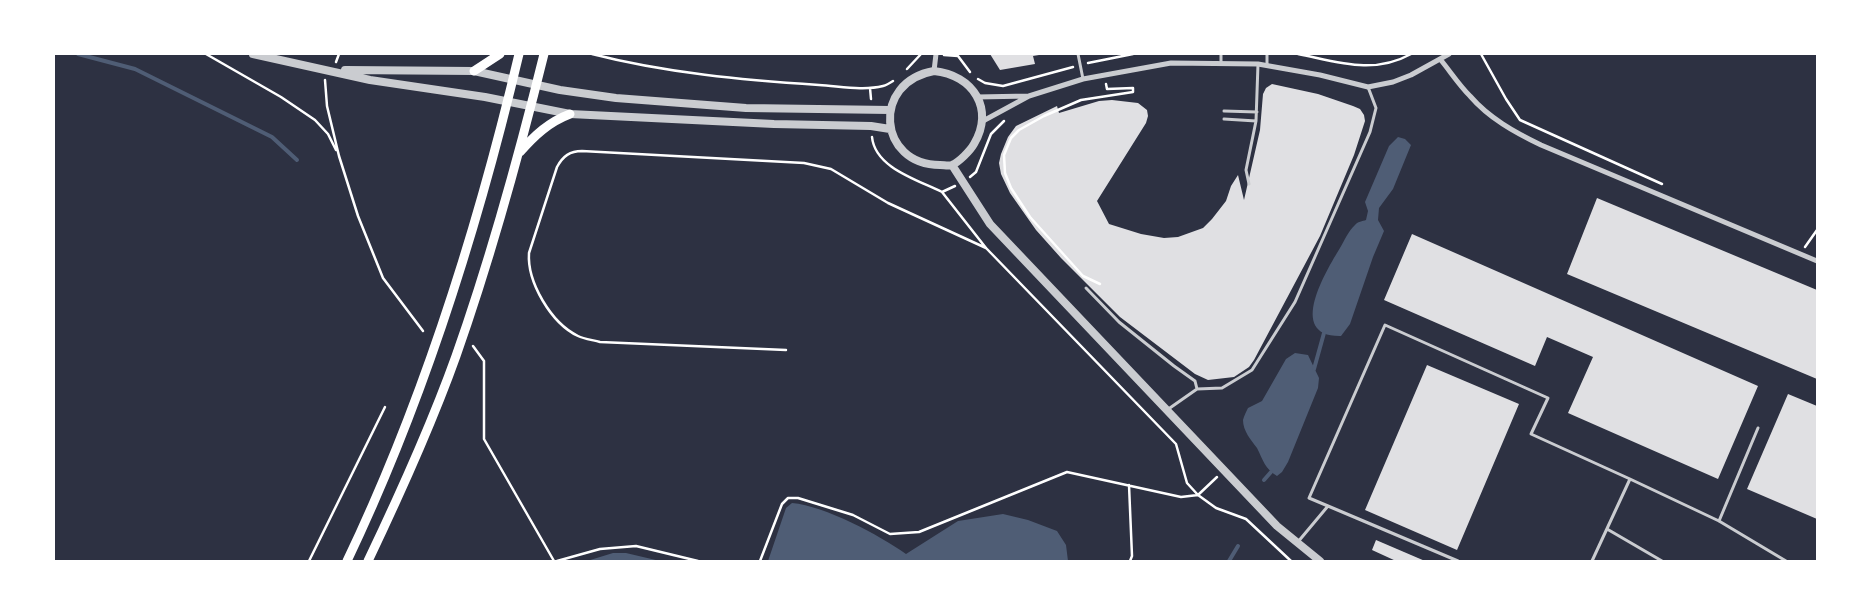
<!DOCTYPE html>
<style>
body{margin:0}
#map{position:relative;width:1871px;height:615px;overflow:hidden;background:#2d3142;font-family:"Fira Sans",sans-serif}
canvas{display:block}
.frame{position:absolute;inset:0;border:55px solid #fff;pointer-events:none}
</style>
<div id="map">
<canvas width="1871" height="615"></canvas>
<div class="frame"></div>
</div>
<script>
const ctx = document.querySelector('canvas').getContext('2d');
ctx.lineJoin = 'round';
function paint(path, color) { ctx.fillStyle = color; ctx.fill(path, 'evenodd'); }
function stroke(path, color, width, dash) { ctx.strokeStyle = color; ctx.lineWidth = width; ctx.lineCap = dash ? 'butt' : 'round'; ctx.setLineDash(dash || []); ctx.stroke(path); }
paint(new Path2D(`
 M 1398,137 L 1405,139 L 1411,145 L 1393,189 L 1379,208 L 1378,220 L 1384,231 L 1373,257 L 1350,324 L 1341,336 C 1286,337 1326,271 1340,248 C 1344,241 1349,230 1355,225 C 1357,222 1363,221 1366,220 L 1368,211 L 1365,202 L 1389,146 Z
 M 1295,353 L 1308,355 L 1319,378 L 1318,388 L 1288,462 L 1282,472 L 1277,476 C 1265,469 1263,460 1257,448 C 1251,440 1243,431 1243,420 C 1244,416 1246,412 1248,408 L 1262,401 L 1286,359 Z
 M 792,503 C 825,506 879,535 906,554 L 958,521 L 1003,514 L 1028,520 L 1057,531 L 1066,545 L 1068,561 L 768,561 L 786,508 Z
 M 613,553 L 626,553 L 660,561 L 587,561 Z`), '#4f5d75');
stroke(new Path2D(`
 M 78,54 L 135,69 L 272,137 L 297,160
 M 1314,369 L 1324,333
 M 1264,480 L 1271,472
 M 1229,561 L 1238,546`), '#4f5d75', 4);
paint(new Path2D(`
 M 990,54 L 1039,54 L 1039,55 L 1033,56 L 1035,64 L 1000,70 Z
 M 1272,84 L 1318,94 L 1353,106 L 1360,109 L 1364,115 L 1365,121 L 1354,155 L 1320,236 L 1254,360 L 1249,367 L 1234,377 L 1208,380 L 1195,374 L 1120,317 L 1061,258 L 1036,230 L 1010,193 L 1001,174 L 999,163 L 1001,154 L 1008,137 L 1016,126 L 1057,106 L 1059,113 L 1099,101 L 1112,100 L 1138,103 L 1147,110 L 1148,116 L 1146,123 L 1097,201 L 1109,224 L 1141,234 L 1164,238 L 1178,237 L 1203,228 L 1212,219 L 1226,201 L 1231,186 L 1238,175 L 1244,200 L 1260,130 L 1263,94 L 1266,88 Z
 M 1597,198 L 1817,290 L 1817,379 L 1567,274 Z
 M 1412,234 L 1758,386 L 1718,479 L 1568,413 L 1593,357 L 1547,337 L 1535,366 L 1384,300 Z
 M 1427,365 L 1519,404 L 1457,550 L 1365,510 Z
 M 1788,394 L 1817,406 L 1817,519 L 1747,489 Z
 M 1376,540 L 1425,561 L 1396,561 L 1372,550 Z`), '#e0e0e3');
stroke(new Path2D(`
 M 206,54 L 281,97 L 315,120 L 328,134 L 336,150
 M 592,54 C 666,73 743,80 819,85 C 839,86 863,91 883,86 C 887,85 890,83 893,81
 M 1298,54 C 1338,62 1373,75 1411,54
 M 1481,54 L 1506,99 L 1520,120 L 1662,184
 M 944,55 L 958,56 L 970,72
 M 336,62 L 339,54
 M 1088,63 L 1133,54
 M 907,69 L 921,54
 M 978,79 L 985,83 L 1003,86 L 1073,67
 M 325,80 L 327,106 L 339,156 L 358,216 L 383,278 L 423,331
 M 1106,84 L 1107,89 L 1133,88
 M 870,88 L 871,99
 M 872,137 C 875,168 918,180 942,192 L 955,186
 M 970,177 L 976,172 L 991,134 L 1004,121
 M 942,192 L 986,248 L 1176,444 L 1187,483 L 1198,495 L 1216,508 L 1246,519 L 1291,561
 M 1805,247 L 1817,230
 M 1100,284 L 1083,276 L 1030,217 L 1011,188 L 1005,173 L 1004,155 L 1011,138 L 1019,130 L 1044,116 L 1081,100 L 1133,92 L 1133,88
 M 473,346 L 484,361 L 484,439 L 554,561
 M 786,350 L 600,342 C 593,340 584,339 578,336 C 551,323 527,282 529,253 L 557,167 C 563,156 570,151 582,151 L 804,163 L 831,169 L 888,203 L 986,248
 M 1129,485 L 1132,556 L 1130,561
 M 309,561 L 385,407
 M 557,561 L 600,549 L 636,546 L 698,561
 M 760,561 L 782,504 L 788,498 L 798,498 L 853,515 L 890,534 L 919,532 L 1067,472 L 1181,497 L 1198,495 L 1217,477`), '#fff', 2.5);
stroke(new Path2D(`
 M 1078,54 L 1083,79
 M 1221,54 L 1221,63
 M 1267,54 L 1267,65
 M 1224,111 L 1257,112
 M 1224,119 L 1256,121
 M 1249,184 L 1246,170 L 1256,121 L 1258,64
 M 1086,288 L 1119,322 L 1174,366 L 1195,381 L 1197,389
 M 1167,410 L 1197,389 L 1222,388 L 1252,370 L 1295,302 L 1370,132 L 1376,108 L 1368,87
 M 1328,506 L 1309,498 L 1385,325 L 1548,398 L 1531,434 L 1630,479
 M 1719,521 L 1758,428
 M 1607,529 L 1662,561
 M 1297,543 L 1328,506 L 1458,561
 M 1592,561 L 1630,479 L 1719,521 L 1786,561`), '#caccd0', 3);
stroke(new Path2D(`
 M 1440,59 C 1450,71 1459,85 1470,96 C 1489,118 1514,132 1541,145 L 1817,261
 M 934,71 L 936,54
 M 977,97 L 1029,96
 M 983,121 L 1029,96 L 1083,79 L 1171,63 L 1258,64 L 1320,75 L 1368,87 L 1393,82 L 1411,75 L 1449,54`), '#caccd0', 5);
stroke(new Path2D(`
 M 253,54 L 370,80 L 485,97 L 570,114 L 774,124 L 871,126 L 890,129
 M 345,70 L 474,71 L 560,90 L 616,98 L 746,108 L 890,110
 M 934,71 C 973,75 995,109 974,144 C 970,151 959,162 952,165 C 949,166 944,165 940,165 C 878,165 871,82 934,71 Z
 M 952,165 L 990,224 L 1277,526 L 1320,561`), '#caccd0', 8);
stroke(new Path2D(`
 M 474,71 L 500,54
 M 520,152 C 535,135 549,122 570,114
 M 347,561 C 424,400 478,227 519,54
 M 368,561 C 400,494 431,426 456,356 C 491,257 519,155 544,54`), '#fff', 9);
</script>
